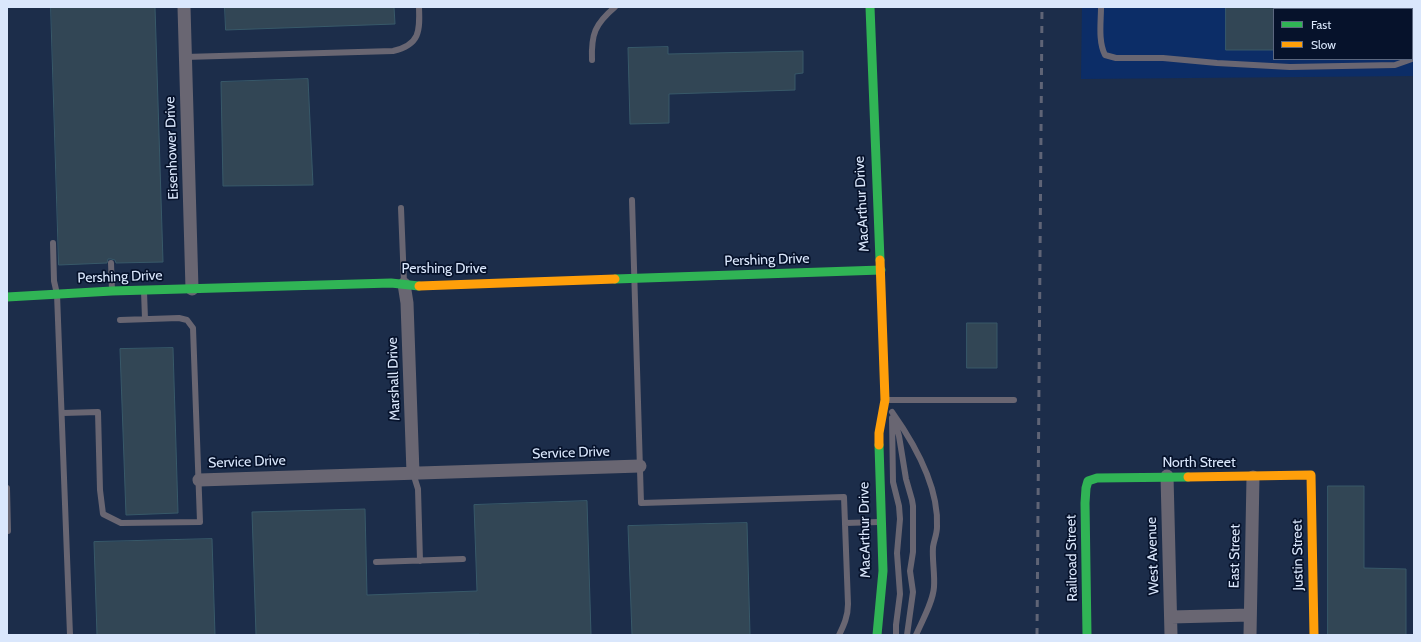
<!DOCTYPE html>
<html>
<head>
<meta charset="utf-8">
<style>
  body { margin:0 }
  #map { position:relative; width:1421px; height:642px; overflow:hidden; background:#1c2d4a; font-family:Cabin,sans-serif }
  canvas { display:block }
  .frame { position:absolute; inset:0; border:8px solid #dae7fc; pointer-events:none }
  .legend { position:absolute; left:1273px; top:8px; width:140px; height:52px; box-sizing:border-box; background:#06122b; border:1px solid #5b677f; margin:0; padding:5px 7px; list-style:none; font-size:12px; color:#dae7fc }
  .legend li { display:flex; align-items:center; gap:8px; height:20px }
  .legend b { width:20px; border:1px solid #5b677f }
</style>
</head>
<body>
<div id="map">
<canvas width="1421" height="642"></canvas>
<div class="frame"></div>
<ul class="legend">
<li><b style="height:5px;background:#30b455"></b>Fast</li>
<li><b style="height:5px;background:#ff9f0a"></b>Slow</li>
</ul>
</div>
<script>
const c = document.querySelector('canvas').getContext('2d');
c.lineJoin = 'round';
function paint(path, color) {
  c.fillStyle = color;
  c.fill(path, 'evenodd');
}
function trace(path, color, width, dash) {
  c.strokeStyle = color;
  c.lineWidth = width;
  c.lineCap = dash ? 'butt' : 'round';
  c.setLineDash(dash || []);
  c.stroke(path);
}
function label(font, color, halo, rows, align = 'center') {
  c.font = font + ' Cabin,sans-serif';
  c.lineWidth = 3.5;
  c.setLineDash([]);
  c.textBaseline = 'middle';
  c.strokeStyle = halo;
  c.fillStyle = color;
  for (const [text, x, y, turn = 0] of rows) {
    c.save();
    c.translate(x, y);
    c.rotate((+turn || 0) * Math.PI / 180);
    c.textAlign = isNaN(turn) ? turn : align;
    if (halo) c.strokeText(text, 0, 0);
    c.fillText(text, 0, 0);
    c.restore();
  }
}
paint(new Path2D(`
  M1082,7H1414V76L1081,79ZM1274,9H1412V59H1274Z`), '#0c2d67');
const building = new Path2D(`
  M51,7H155L163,262L116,263L115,260L111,259H108L107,263L59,265Z
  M225,7H394L395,24L226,30Z
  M1226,7H1274V50H1226Z
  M668,47V54L803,51V73L795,74V90L669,94V123L630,124L628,48Z
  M308,79L313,185L223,186L221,82Z
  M967,323H997V368H967Z
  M173,348L178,513L126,515L120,349Z
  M1328,486H1364V568L1406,569V635H1328Z
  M587,501L591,635H479V634L437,635H256L252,512L365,509L367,595L477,591L474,505Z
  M747,523L750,635H632L628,526Z
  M212,539L215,635H97L94,542Z`);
paint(building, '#324655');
trace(building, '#385969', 1);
trace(new Path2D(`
  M1101,7C1101,22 1098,41 1105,55L1116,58H1163L1217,63L1290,67L1395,65L1412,59
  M185,57L393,51C420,45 420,31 419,7
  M592,60C591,34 595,24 615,7
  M632,200L641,503L844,497L848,604C848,616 844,625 839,635
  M401,208L404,283
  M53,243L54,281L57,294L70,635
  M111,263L112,290
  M144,291L145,319
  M886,400H1014
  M892,412C914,443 939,487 937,527C937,534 934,540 933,547C932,560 935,574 934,587C933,602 922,621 916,635
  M63,413L98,412L100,490L103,514L121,523L200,522L193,328L187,320L179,318L120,320
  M892,418L893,482L899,506L900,519L897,553L900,594L896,625V635
  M894,418L899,436L906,479L912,500L913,506V552L910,571L913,592L907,635
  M413,473L418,489L420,561
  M7,488L8,531
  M845,523L879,522
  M376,562L463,559`), '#696672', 6);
trace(new Path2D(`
  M184,7L192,289
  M404,284L407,303L413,473
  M1167,476L1171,635
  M199,480L640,466
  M1171,617L1250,615
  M1250,635L1253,477`), '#696672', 13);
trace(new Path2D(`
  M870,7L880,260
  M615,279L881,270
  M7,297L112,291L391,283L419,286
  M877,635L883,571L879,445
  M1087,635L1085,503L1086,488L1088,481L1097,478L1188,477`), '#30b455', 9);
trace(new Path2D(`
  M419,286L615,279
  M879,445V433L885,400L880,260
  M1188,477L1311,475L1314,635`), '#ff9f0a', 9);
trace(new Path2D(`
  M1037,635L1042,7`), '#5f6476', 3, [7, 7]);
label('14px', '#dae7fc', '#06122b', [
  ["Eisenhower Drive",172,148,-92],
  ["MacArthur Drive",862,204,-93],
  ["Pershing Drive",767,260,-2],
  ["Pershing Drive",444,269],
  ["Pershing Drive",120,277,-2],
  ["Marshall Drive",394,379,-92],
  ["Service Drive",571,453,-2],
  ["Service Drive",247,462,-2],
  ["North Street",1199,463],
  ["MacArthur Drive",865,530,-91],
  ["Justin Street",1298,555,-91],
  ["West Avenue",1153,556,-92],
  ["East Street",1235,556,-89],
  ["Railroad Street",1072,558,-91]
]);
</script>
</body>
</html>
